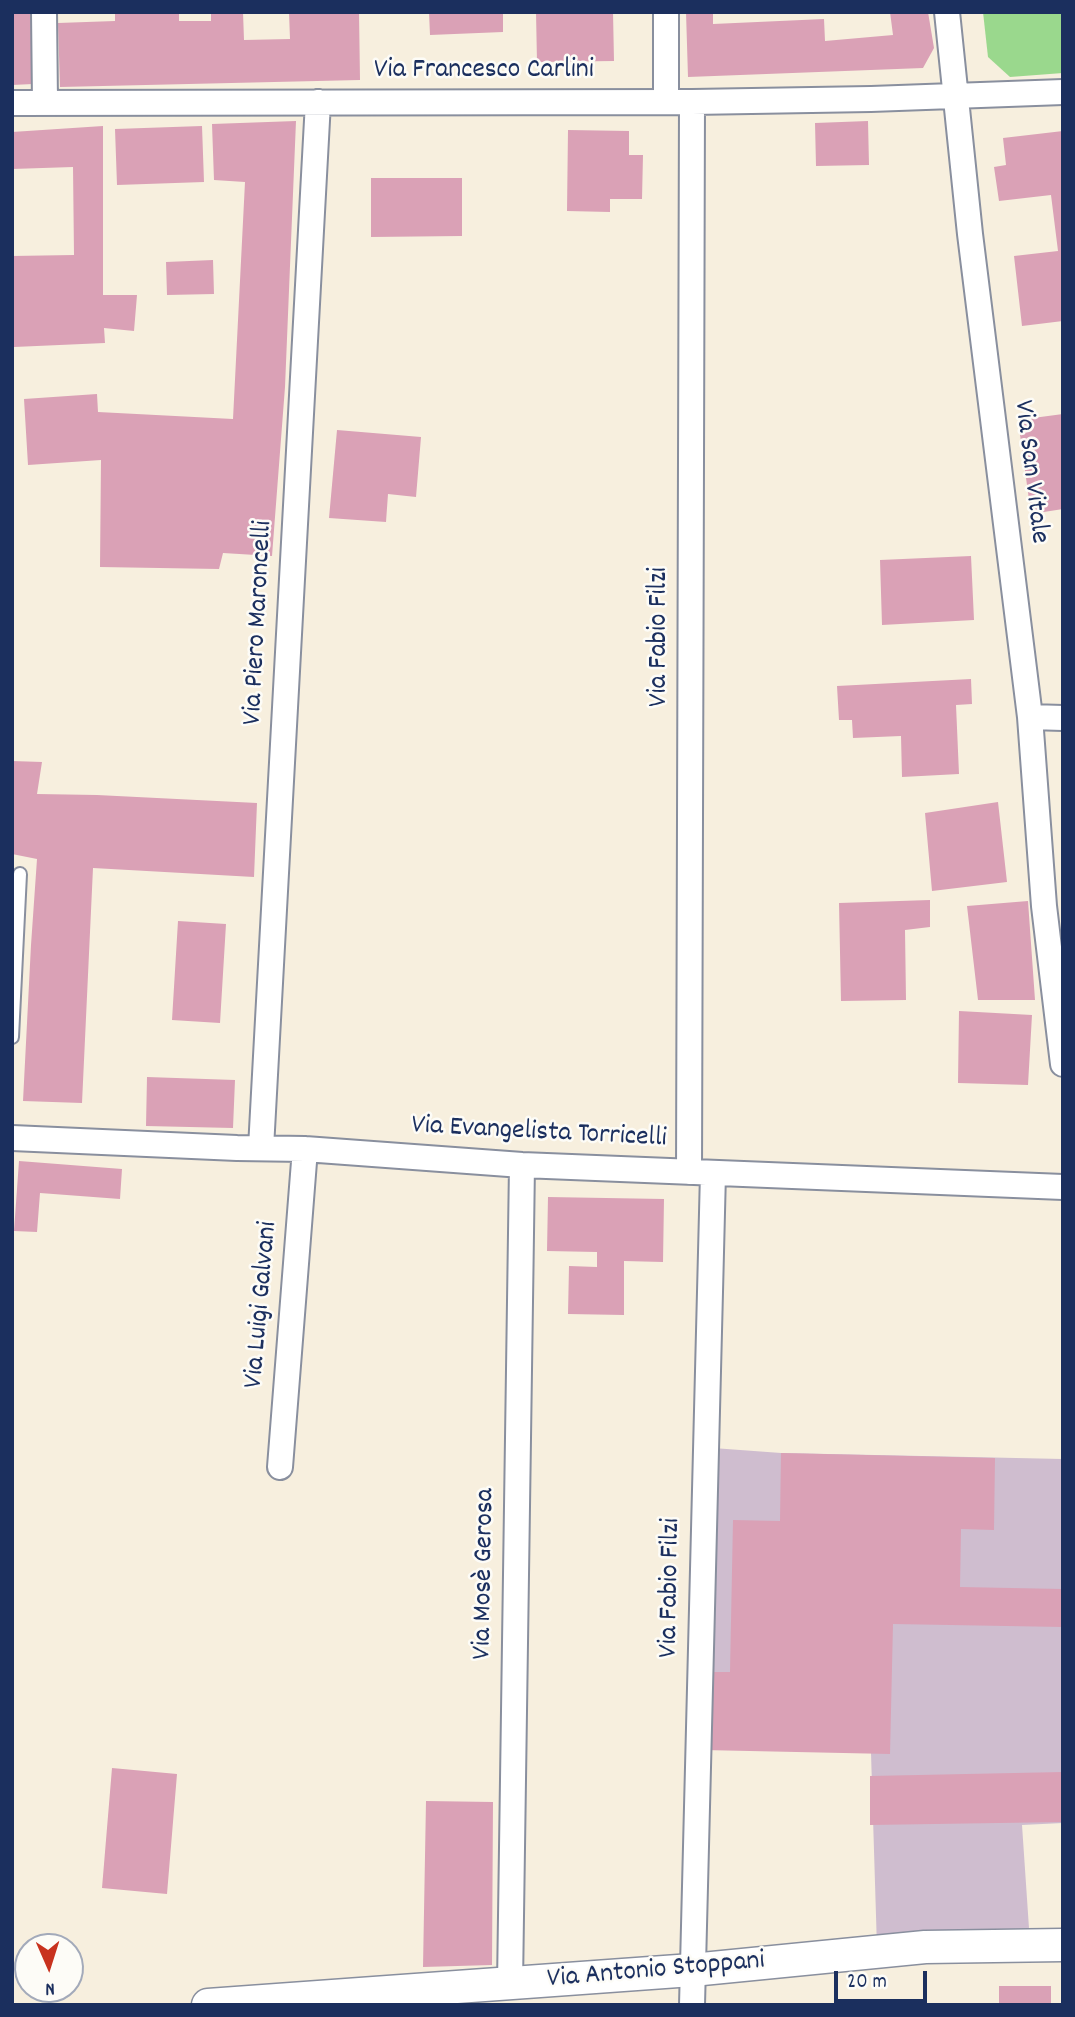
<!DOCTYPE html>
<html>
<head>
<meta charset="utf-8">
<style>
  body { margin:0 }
  #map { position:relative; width:1075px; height:2017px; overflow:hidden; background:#f7efde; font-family:Dekko,sans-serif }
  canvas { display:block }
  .frame { position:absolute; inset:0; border:14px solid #1b2f5e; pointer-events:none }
  .north { position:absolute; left:14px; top:1933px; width:70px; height:70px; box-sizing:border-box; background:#fdfcf7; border:2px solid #a3aaba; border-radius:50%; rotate:177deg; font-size:19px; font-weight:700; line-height:28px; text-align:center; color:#1b2f5e }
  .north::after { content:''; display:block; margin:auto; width:24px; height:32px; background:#c8321e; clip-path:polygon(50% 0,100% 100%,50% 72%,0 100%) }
  .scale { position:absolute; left:834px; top:1971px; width:93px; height:32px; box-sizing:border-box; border:4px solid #1b2f5e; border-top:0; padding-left:9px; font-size:21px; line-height:24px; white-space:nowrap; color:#1b2f5e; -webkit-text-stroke:5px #fdfcf7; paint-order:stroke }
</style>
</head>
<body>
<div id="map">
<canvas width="1075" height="2017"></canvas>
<div class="frame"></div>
<div class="north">N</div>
<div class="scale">20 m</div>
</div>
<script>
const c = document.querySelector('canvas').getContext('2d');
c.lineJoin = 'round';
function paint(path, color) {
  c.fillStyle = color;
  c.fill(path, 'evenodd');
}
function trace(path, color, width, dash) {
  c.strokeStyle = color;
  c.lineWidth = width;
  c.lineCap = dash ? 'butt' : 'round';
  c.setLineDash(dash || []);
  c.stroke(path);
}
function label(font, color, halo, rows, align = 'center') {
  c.font = font + ' Dekko,sans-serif';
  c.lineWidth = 5;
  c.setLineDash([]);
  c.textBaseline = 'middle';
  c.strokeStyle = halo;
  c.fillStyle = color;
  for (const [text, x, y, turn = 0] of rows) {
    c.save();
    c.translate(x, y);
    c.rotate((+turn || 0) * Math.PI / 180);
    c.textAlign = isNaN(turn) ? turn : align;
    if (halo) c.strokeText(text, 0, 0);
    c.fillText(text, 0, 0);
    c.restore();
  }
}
paint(new Path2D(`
  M713,1448L781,1453L1063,1459V1823L1022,1825L1030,1943L877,1948L871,1753L705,1672Z`), '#cfbdcf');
paint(new Path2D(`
  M983,12H1063V73L1010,77L988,57Z`), '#9ad88d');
paint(new Path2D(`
  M12,12H31L33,84L12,85Z
  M115,12H179V21H211V12H243L244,40L290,39L289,12H359L360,80L60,87L58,23L115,21Z
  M429,12H503V32L430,35Z
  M536,12H613L614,61L537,62Z
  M686,12H713V24L824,19L825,41L893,35L890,12H928L934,48L923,68L688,77Z
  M296,121L285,387L272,556L223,553L219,569L100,567L101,460L28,465L24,399L97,394L98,412L233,419L245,182L214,180L212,124Z
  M868,121L869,165L816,166L815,123Z
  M103,126V295H137L134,331L104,328L105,343L14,347L12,256L74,255L73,167L12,169V132Z
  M202,126L204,182L117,185L115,129Z
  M568,130L629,131V155H643L642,199H610V212L567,211Z
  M1063,131V321L1022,326L1014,256L1058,251L1051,195L999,201L994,167L1006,165L1003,138Z
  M371,178H462V236L371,237Z
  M213,260L214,294L167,295L166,262Z
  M1063,414V509L1031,514L1018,420Z
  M337,430L421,437L416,497L388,494L386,522L329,518Z
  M971,556L974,620L882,625L880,560Z
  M971,679L972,704L956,705L959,774L902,777L901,736L853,738L852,720H839L837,686Z
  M12,761L42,762L37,794L97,795L257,803L254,877L93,868L82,1103L23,1101L31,945L37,859L12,854Z
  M998,802L1007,882L932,891L925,813Z
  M930,900V927L905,930L906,1000L841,1001L839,903Z
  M1028,901L1035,1000H978L967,906Z
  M178,921L226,924L220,1023L172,1020Z
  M959,1011L1032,1015L1028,1085L958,1083Z
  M147,1077L235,1080L233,1128L146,1126Z
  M19,1161L122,1169L120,1199L40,1193L37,1232L14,1231Z
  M548,1197L664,1199L663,1262L624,1261V1315L568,1314L569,1266L597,1267V1252L547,1251Z
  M781,1453L995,1458L994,1530L961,1529L960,1587L1063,1589V1627L893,1624L890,1754L703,1750L705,1672H730L733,1520L780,1521Z
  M112,1768L177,1774L167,1894L102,1888Z
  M1063,1772V1822L870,1825V1776Z
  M426,1801L493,1802L492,1965L423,1967Z
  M999,1986H1051V2005H999Z`), '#daa1b6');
const service = new Path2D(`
  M12,1037L20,874`);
const minor = new Path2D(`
  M44,12L45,102
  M666,12V102
  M947,12L970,234L1030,717L1044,906L1063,1064
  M12,103L692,102L871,99L1063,92
  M1030,717L1063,718
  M12,1138L237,1148L305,1149L522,1165L1063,1187
  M261,1148L318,102
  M689,1172L692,102
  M280,1467L305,1149
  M510,1984L522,1165
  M692,2005L713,1173`);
const tertiary = new Path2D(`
  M208,2005L692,1970L925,1947L1063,1945`);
trace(service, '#898f9e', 16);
trace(minor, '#898f9e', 28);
trace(tertiary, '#898f9e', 35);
trace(service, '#fff', 12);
trace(minor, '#fff', 24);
trace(tertiary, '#fff', 32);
label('28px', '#1b2f5e', '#fdfcf7', [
  ["Via Francesco Carlini",484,72],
  ["Via San Vitale",1029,472,83],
  ["Via Piero Maroncelli",260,623,-87],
  ["Via Fabio Filzi",661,637,-90],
  ["Via Evangelista Torricelli",539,1134,3],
  ["Via Luigi Galvani",263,1305,-85],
  ["Via Mosè Gerosa",486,1574,-89],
  ["Via Fabio Filzi",672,1588,-89],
  ["Via Antonio Stoppani",656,1972,-5]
]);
</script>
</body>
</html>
